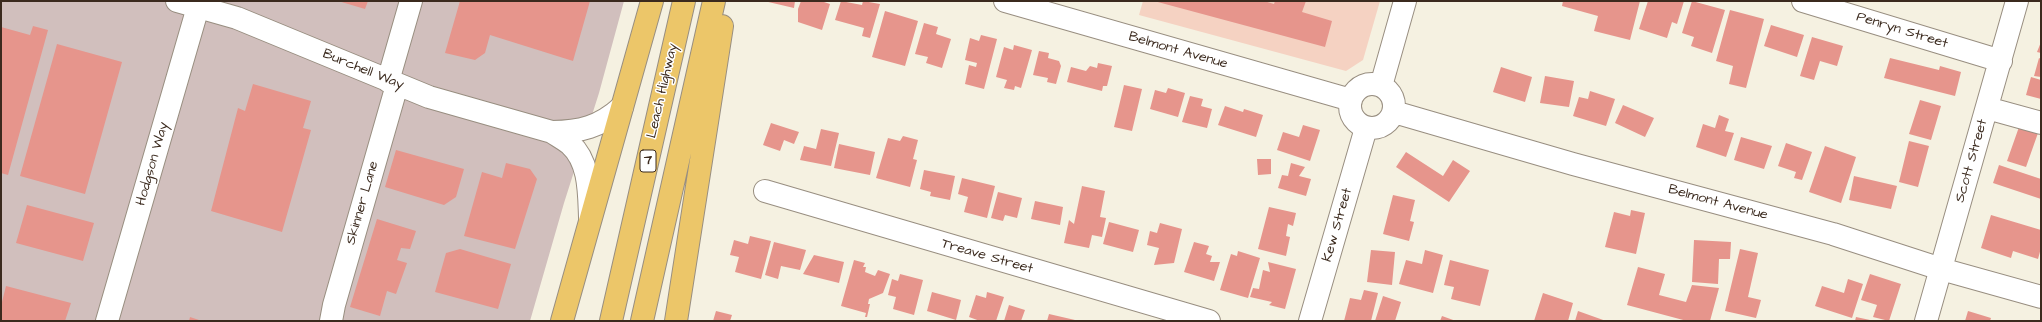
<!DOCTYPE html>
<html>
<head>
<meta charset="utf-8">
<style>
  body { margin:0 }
  #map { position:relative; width:2042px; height:322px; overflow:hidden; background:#f5f1e1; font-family:"Architects Daughter",sans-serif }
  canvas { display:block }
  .frame { position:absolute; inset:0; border:2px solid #3b2a1e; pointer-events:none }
</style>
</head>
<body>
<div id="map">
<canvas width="2042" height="322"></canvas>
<div class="frame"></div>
</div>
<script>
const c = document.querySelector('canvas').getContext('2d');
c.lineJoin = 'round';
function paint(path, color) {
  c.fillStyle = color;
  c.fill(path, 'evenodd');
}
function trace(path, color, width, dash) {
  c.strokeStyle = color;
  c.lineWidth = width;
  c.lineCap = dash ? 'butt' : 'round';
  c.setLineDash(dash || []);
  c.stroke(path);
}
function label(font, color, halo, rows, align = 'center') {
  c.font = font + ' "Architects Daughter",sans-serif';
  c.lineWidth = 3;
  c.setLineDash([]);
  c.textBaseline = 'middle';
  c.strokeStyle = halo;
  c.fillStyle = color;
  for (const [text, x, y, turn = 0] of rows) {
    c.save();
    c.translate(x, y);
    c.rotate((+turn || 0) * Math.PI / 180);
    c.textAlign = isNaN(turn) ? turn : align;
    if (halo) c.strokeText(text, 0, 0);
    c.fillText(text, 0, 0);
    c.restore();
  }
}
paint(new Path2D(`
  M1143,1H1380L1363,60L1346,71L1139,15Z`), '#f5d2c2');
paint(new Path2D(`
  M1,1H624L599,93L564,203L530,321H1Z`), '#d1bfbd');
paint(new Path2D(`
  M338,1H368L365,9Z
  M460,1H590L573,61L490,35L485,53L475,60L445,53Z
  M764,1H795L794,8Z
  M801,1H821L830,4L822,30L798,22V9Z
  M841,1L862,5L863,1L880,4L870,38L862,36L864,28L835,20Z
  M1154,1H1264L1274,4L1275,1H1306L1302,12L1332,21L1325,47Z
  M1563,1H1640L1630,40L1594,31L1598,16L1562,6Z
  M1648,1H1684L1677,24L1672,22L1667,38L1639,29Z
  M1692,1L1725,10L1712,53L1691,46L1694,37L1682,33Z
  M1730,10L1764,19L1746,88L1729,84L1733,66L1716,61Z
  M885,11L918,21L905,66L872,57Z
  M924,23L938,27L936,34L951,39L942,68L926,63L928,57L915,54Z
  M1771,25L1804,35L1797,57L1764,46Z
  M33,26L48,30L8,175L1,173V27L30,35Z
  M981,35L997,39L984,89L965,84L969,65L976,67L977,63L965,60L970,38L979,41Z
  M1812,37L1843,46L1837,66L1820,61L1814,80L1800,76Z
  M2041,42V53L2037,52Z
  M57,44L122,62L85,194L20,176Z
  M1014,45L1032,50L1021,88L1015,86L1014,90L1004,88L1007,80L996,77L1004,47L1013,50Z
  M1039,51L1049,53L1048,58L1059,61L1061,66L1056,84L1047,82L1048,78L1033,75Z
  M1890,58L1939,70L1940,66L1961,72L1955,96L1884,78Z
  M2039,58L2041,59V77L2034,76Z
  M1098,63L1112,66L1107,86H1103L1102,91L1067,82L1071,67L1086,71L1090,66L1097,68Z
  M1501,67L1532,77L1525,102L1493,92Z
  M1545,76L1574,81L1569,107L1540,103Z
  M2031,77L2041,80V99L2026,95Z
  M253,84L311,101L303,128L311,130L282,232L211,211L238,108L245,111Z
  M1124,85L1142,89L1132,131L1114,127Z
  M1168,88L1185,93L1178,117L1150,109L1155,90L1166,93Z
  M1590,91L1615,99L1606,126L1573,116L1579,97L1588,99Z
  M1190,96L1203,99L1201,106L1212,109L1207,128L1182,122Z
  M1920,100L1941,106L1931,140L1909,134Z
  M1623,105L1654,118L1645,137L1615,123Z
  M1225,106L1243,112L1244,109L1263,115L1256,137L1218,125Z
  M1719,115L1729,119L1725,131L1734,133L1726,157L1696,147L1703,124L1715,128Z
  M771,123L799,132L794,144L784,140L780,151L763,145Z
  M1303,125L1320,130L1310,161L1277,150L1283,132L1299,137Z
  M2019,127L2038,133L2026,167L2007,161Z
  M821,129L839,133L831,166L800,160L804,146L816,149Z
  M903,136L918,140L913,159L917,160L910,187L876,178L888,138L900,141Z
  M1741,137L1772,146L1764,169L1734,160Z
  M1909,141L1929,146L1918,187L1899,182Z
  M1786,143L1812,152L1802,180L1794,178L1796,172L1778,166Z
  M839,144L875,152L870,175L834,168Z
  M1825,146L1856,157L1841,203L1809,192Z
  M396,150L464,169L456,197L444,205L385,187Z
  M1406,152L1443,176L1453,160L1470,171L1449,202L1396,167Z
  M1257,159H1271V174L1258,175Z
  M506,163L530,169L537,179L515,249L464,236L482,172L502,178Z
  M1291,163L1305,167L1299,176L1311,179L1306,196L1278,188L1282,175L1288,176Z
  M1999,165L2041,179V199L1993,183Z
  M924,170L955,176L950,200L930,196L931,192L920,189Z
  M1854,176L1897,186L1891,209L1849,200Z
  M962,178L995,186L987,218L964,212L968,197L958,194Z
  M1082,186L1105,191L1100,217L1106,218L1102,237L1092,235L1089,248L1064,243L1069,220L1074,224Z
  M998,192L1022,198L1017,218L1005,215L1003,221L991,218Z
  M1393,195L1415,200L1410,221L1414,222L1409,241L1383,234Z
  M1035,201L1063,207L1060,225L1031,219Z
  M27,205L94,223L83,261L16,243Z
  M1269,207L1296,213L1293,226L1288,224L1286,236L1290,237L1286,256L1258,249Z
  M1631,210L1645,213L1636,254L1605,247L1614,212L1630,216Z
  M1991,215L2041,230V248L2038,259L2013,251L2011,258L1981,248Z
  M377,219L416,231L410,249L401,248L397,260L407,263L396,294L387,291L380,316L350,307Z
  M1109,222L1139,230L1133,252L1103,244Z
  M1160,223L1182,229L1174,263L1154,265L1159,248L1147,245L1150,231L1157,233Z
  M750,236L771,241L761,279L735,272L739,257L730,255L734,240L748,244Z
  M1694,240L1731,242L1730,259H1719L1718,284L1692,282Z
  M774,242L806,250L800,270L781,266L778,279L765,275Z
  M1194,242L1209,246L1206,254L1212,256L1210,262H1220L1214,281L1184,272Z
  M460,249L511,264L498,309L435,292L446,253Z
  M1740,249L1758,253L1748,297L1761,300L1756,318L1725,311Z
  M1371,250L1395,252L1392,285L1367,282Z
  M1425,250L1443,255L1433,293L1399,284L1406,260L1422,264Z
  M1238,251L1260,258L1248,298L1220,290L1231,254L1237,256Z
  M814,255L844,262L839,283L803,274Z
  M854,260L865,263L863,267H866L865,272L875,276L878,270L890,274L883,293L869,299L868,304H870L867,317H865L866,313L841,306Z
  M1450,260L1489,270L1480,306L1451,299L1454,287L1444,285Z
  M1268,262L1296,269L1285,309L1269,305L1272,302L1250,297L1253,288L1259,289L1263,270L1270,272Z
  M1638,267L1665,274L1659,295L1686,302L1692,285L1719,288L1710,321H1687L1627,305Z
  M900,274L923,280L914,315L893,309L896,297L888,295L892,279L898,281Z
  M1870,274L1901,284L1889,321L1873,317L1877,305L1861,300Z
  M1848,279L1863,284L1852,318L1815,306L1822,286L1844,293Z
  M6,286L71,303L65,321H1V306Z
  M1364,290L1378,293L1371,321H1344L1350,298L1361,300Z
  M932,292L961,300L956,320L927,311Z
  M987,292L1004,297L996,321H980L969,317L976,295L986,298Z
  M1543,293L1573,303L1568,321H1534Z
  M1383,296L1401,302L1395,321H1375Z
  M1009,305L1025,310L1021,321H1004Z
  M716,311L732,315L730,321H713Z
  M1578,311L1606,321H1575Z
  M1968,311L1991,318L1990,321H1965Z
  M1049,314L1075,320V321H1047Z
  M1442,316L1456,321H1440Z
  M190,317L202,321H189Z
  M1856,317L1870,320V321H1855Z`), '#e6958c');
const minor = new Path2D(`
  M177,1L237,18L429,97L552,132C558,136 565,140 570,144C590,162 589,193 590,217
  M1005,1L1351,100
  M1803,1L2001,61
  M388,81L411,1
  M1350 106a22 22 0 1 1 44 0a22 22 0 1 1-44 0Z
  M1381,86L1405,1
  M1987,108L2041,123
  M1394,112L1573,164L1833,234L1941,269L2041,297
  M552,132C580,132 600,127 622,107
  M765,191L1209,321
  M107,321L198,7
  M331,321L334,305L397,85
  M1310,321L1366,128
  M1926,321L2017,1`);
const highway = new Path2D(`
  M562,321L652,1
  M611,321L684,1
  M642,321L714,1
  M676,321L722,26`);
trace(minor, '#988e80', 24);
trace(highway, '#988e80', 24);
trace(minor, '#fff', 22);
trace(highway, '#ecc669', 22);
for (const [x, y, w] of [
  [648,161,16]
]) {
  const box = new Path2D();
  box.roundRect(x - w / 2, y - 11, w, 22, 3);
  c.fillStyle = '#fff';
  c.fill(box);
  trace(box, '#3b2a1e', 1);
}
label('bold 13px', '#3b2a1e', null, [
  ["7",648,161]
]);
label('14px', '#3b2a1e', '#fff', [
  ["Penryn Street",1902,31,17],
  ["Belmont Avenue",1178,51,16],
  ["Burchell Way",363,70,22],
  ["Leach Highway",663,91,-77],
  ["Scott Street",1972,161,-74],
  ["Hodgson Way",153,164,-74],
  ["Skinner Lane",363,203,-74],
  ["Belmont Avenue",1718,203,15],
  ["Kew Street",1338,225,-74],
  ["Treave Street",987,257,16]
]);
</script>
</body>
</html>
